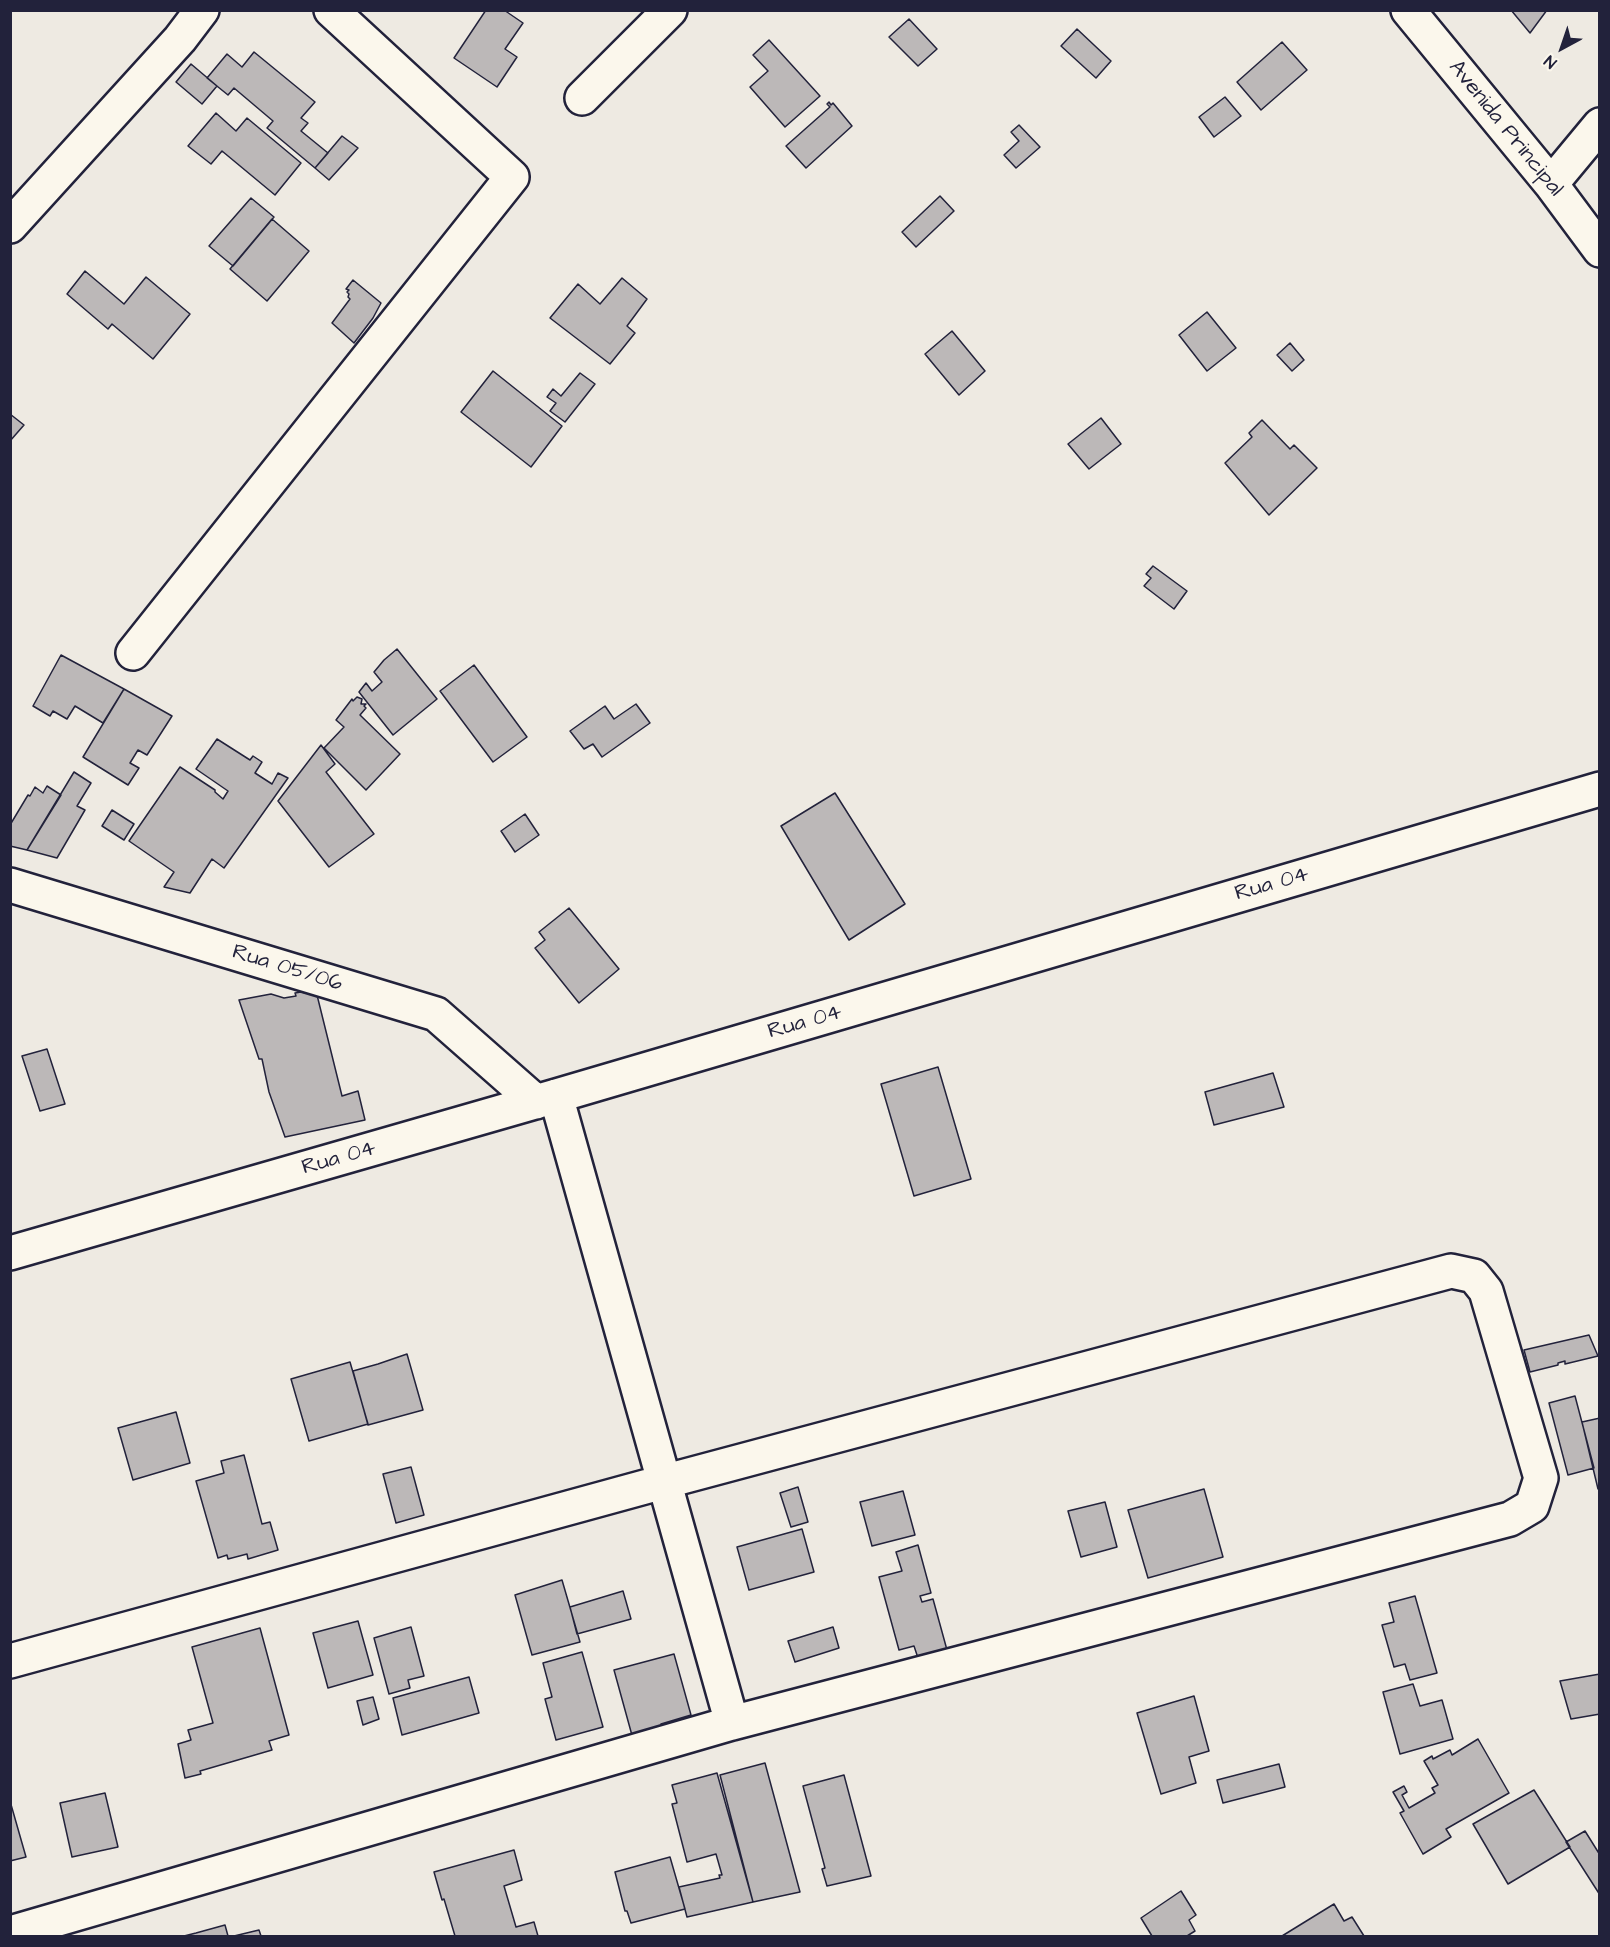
<!DOCTYPE html>
<html>
<head>
<meta charset="utf-8">
<style>
  body { margin:0 }
  #map { position:relative; width:1610px; height:1947px; overflow:hidden; background:#eeeae2; font-family:"Architects Daughter",sans-serif }
  canvas { display:block }
  .frame { position:absolute; inset:0; border:12px solid #22223b; pointer-events:none }
  .north { position:absolute; left:1532px; top:18px; width:60px; height:60px; -webkit-text-stroke:4px #fbf7ec; paint-order:stroke; rotate:220deg; font-size:16px; font-weight:700; line-height:24px; text-align:center; color:#22223b }
  .north::after { content:''; display:block; margin:auto; width:21px; height:27px; background:#22223b; clip-path:polygon(50% 0,100% 100%,50% 72%,0 100%) }
</style>
</head>
<body>
<div id="map">
<canvas width="1610" height="1947"></canvas>
<div class="frame"></div>
<div class="north">N</div>
</div>
<script>
const c = document.querySelector('canvas').getContext('2d');
c.lineJoin = 'round';
function paint(path, color) {
  c.fillStyle = color;
  c.fill(path, 'evenodd');
}
function trace(path, color, width, dash) {
  c.strokeStyle = color;
  c.lineWidth = width;
  c.lineCap = dash ? 'butt' : 'round';
  c.setLineDash(dash || []);
  c.stroke(path);
}
function label(font, color, halo, rows, align = 'center') {
  c.font = font + ' "Architects Daughter",sans-serif';
  c.lineWidth = 4.5;
  c.setLineDash([]);
  c.textBaseline = 'middle';
  c.strokeStyle = halo;
  c.fillStyle = color;
  for (const [text, x, y, turn = 0] of rows) {
    c.save();
    c.translate(x, y);
    c.rotate((+turn || 0) * Math.PI / 180);
    c.textAlign = isNaN(turn) ? turn : align;
    if (halo) c.strokeText(text, 0, 0);
    c.fillText(text, 0, 0);
    c.restore();
  }
}
const building = new Path2D(`
  M486,10H504L523,23L505,49L517,57L497,87L454,58Z
  M1511,10H1547L1530,33Z
  M909,19L937,49L918,66L889,37Z
  M1077,29L1111,61L1096,78L1061,46Z
  M769,40L820,96L785,127L750,87L768,71L753,55Z
  M1282,42L1307,70L1261,110L1237,82Z
  M254,52L315,102L301,118L308,123L301,131L328,153L315,168L267,128L273,121L234,88L228,95L207,78L227,54L242,67Z
  M191,64L217,86L202,104L176,82Z
  M1225,97L1241,116L1214,137L1199,117Z
  M829,102L831,105L833,103L852,126L806,168L786,146L830,107L827,104Z
  M216,113L236,131L247,118L301,163L275,195L222,151L211,164L188,146Z
  M1019,125L1040,147L1016,168L1004,155L1019,141L1011,132Z
  M342,136L358,148L329,180L315,168Z
  M940,196L954,211L916,247L902,232Z
  M251,198L274,217L233,266L209,246Z
  M272,219L309,251L267,301L230,269Z
  M85,271L124,304L146,277L190,314L153,359L112,324L108,329L67,294Z
  M622,278L647,299L627,326L635,333L610,364L550,318L578,284L600,304Z
  M353,280L381,303L373,318L354,343L332,323L350,299L348,297L349,294L347,292L349,290L346,289Z
  M1207,312L1236,348L1207,371L1179,335Z
  M952,331L985,371L959,395L925,354Z
  M1290,343L1304,360L1292,371L1277,355Z
  M493,371L562,426L531,467L461,412Z
  M580,373L595,384L565,422L550,411L556,403L547,397L553,389L561,396Z
  M10,414L24,425L10,441Z
  M1101,418L1121,444L1089,469L1068,444Z
  M1262,420L1290,449L1294,445L1317,468L1269,515L1225,463L1252,437L1249,433Z
  M1153,566L1187,591L1174,609L1144,586L1151,578L1146,574Z
  M397,649L437,699L393,735L359,692L366,683L372,691L382,682L374,672L384,660Z
  M61,655L124,689L103,723L75,706L67,719L53,711L50,716L33,706Z
  M474,665L527,737L493,762L440,691Z
  M124,689L172,716L147,755L138,750L130,763L139,768L128,785L83,757Z
  M357,697L362,699L361,704H366L364,706L366,708L360,715L400,754L366,790L324,748L344,727L336,720L352,699L353,701Z
  M636,704L650,723L602,757L593,744L584,749L570,731L605,706L614,719Z
  M217,739L250,760L253,756L262,762L255,773L272,784L278,773L288,778L224,868L212,859L190,893L164,887L174,872L129,841L180,767L215,790V792L223,799L228,791L196,769Z
  M321,745L335,764L326,772L374,834L329,867L278,801Z
  M74,772L91,783L77,806L85,810L57,858L27,850Z
  M47,786L61,795L27,850L10,846V825L28,795L30,796L35,787L43,793Z
  M835,793L905,904L849,940L781,826Z
  M112,810L134,824L124,840L102,826Z
  M525,814L539,835L515,852L501,831Z
  M569,908L619,969L579,1003L535,948L545,940L539,932Z
  M301,992L317,995L342,1096L358,1091L365,1120L285,1137L269,1092L262,1059H259L239,1000L271,994L284,998L296,996L295,993Z
  M47,1049L65,1104L40,1111L22,1056Z
  M938,1067L971,1179L914,1196L881,1084Z
  M1273,1073L1284,1107L1214,1125L1205,1092Z
  M1589,1335L1598,1356L1565,1364V1361L1558,1363V1365L1530,1372L1524,1350Z
  M407,1354L423,1410L368,1425L353,1371L378,1364Z
  M350,1362L368,1424L309,1441L291,1379Z
  M1575,1396L1594,1468L1568,1475L1549,1403Z
  M176,1412L190,1463L133,1480L118,1428Z
  M1600,1418V1488L1598,1489L1582,1422Z
  M244,1455L262,1524L270,1522L278,1550L248,1559L247,1554L228,1559L227,1555L218,1558L196,1481L224,1473L221,1461Z
  M411,1467L424,1515L396,1523L383,1474Z
  M798,1487L808,1522L791,1527L780,1493Z
  M1204,1489L1223,1557L1148,1578L1128,1510Z
  M903,1491L915,1535L872,1546L860,1502Z
  M1105,1502L1117,1547L1081,1557L1068,1511Z
  M802,1529L814,1572L749,1590L737,1547Z
  M918,1545L931,1593L920,1596L922,1602L933,1599L947,1650L918,1658L914,1646L899,1650L879,1577L902,1571L896,1552Z
  M562,1580L580,1642L532,1655L515,1595Z
  M623,1591L631,1619L577,1634L570,1607Z
  M1415,1596L1437,1673L1410,1680L1405,1664L1394,1667L1382,1625L1394,1622L1389,1603Z
  M358,1621L373,1675L328,1688L313,1633Z
  M411,1627L424,1676L408,1680L410,1688L389,1694L374,1638Z
  M833,1627L839,1648L795,1662L788,1641Z
  M260,1628L289,1735L269,1741L272,1750L200,1771L201,1774L185,1778L178,1744L191,1740L188,1730L213,1723L192,1647Z
  M582,1652L603,1727L556,1740L545,1699L552,1697L543,1663Z
  M674,1654L691,1715L661,1724L663,1731L633,1739L614,1670Z
  M1600,1674V1714L1571,1719L1560,1681Z
  M469,1677L479,1713L402,1735L393,1698Z
  M1413,1684L1420,1706L1442,1700L1453,1739L1400,1754L1383,1692Z
  M1194,1696L1209,1751L1189,1757L1196,1783L1161,1794L1137,1713Z
  M373,1697L379,1719L363,1725L357,1701Z
  M1478,1739L1509,1793L1446,1829L1451,1837L1423,1854L1400,1813L1404,1811L1393,1792L1404,1786L1407,1792L1402,1795L1409,1808L1435,1793L1432,1788L1438,1785L1424,1761L1432,1756L1433,1759L1450,1750L1452,1755Z
  M765,1763L800,1892L753,1902L720,1775Z
  M1279,1764L1285,1787L1223,1803L1217,1780Z
  M717,1773L753,1902L687,1917L679,1887L720,1878L719,1875H722L716,1854L687,1862L672,1804L677,1803L672,1785Z
  M844,1775L871,1876L827,1886L822,1869L825,1868L803,1786Z
  M1534,1790L1570,1847L1508,1884L1473,1824Z
  M105,1793L118,1847L72,1857L60,1803Z
  M10,1801L26,1857L10,1861Z
  M1585,1831L1600,1855V1895L1566,1842Z
  M514,1850L522,1880L504,1886L516,1927L534,1922L538,1936H455L444,1899L442,1900L434,1872Z
  M670,1857L685,1909L631,1923L627,1911H625L615,1872Z
  M1181,1891L1196,1915L1189,1920L1195,1931L1187,1936H1151H1152L1141,1918Z
  M1334,1904L1344,1921L1352,1917L1364,1936H1282Z
  M225,1925L228,1936H184L196,1933Z
  M259,1930L261,1936H234Z`);
paint(building, '#bcb8b8');
trace(building, '#22223b', 1.5);
const minor = new Path2D(`
  M1408,10L1551,184L1600,250
  M582,98L670,10
  M1551,184L1600,125
  M10,226L180,39L202,10
  M133,653L512,177L331,10
  M10,885L436,1014L536,1102
  M556,1096L732,1723
  M10,1253L556,1096L1600,789
  M10,1661L663,1482L1451,1271L1474,1276L1486,1291L1541,1478L1532,1506L1510,1519L732,1723L10,1933`);
trace(minor, '#22223b', 38);
trace(minor, '#fbf7ec', 33);
label('22px', '#22223b', '#fbf7ec', [
  ["Avenida Principal",1505,129,51],
  ["Rua 04",1272,885,-16],
  ["Rua 05/06",287,969,17],
  ["Rua 04",805,1023,-16],
  ["Rua 04",339,1159,-16]
]);
</script>
</body>
</html>
